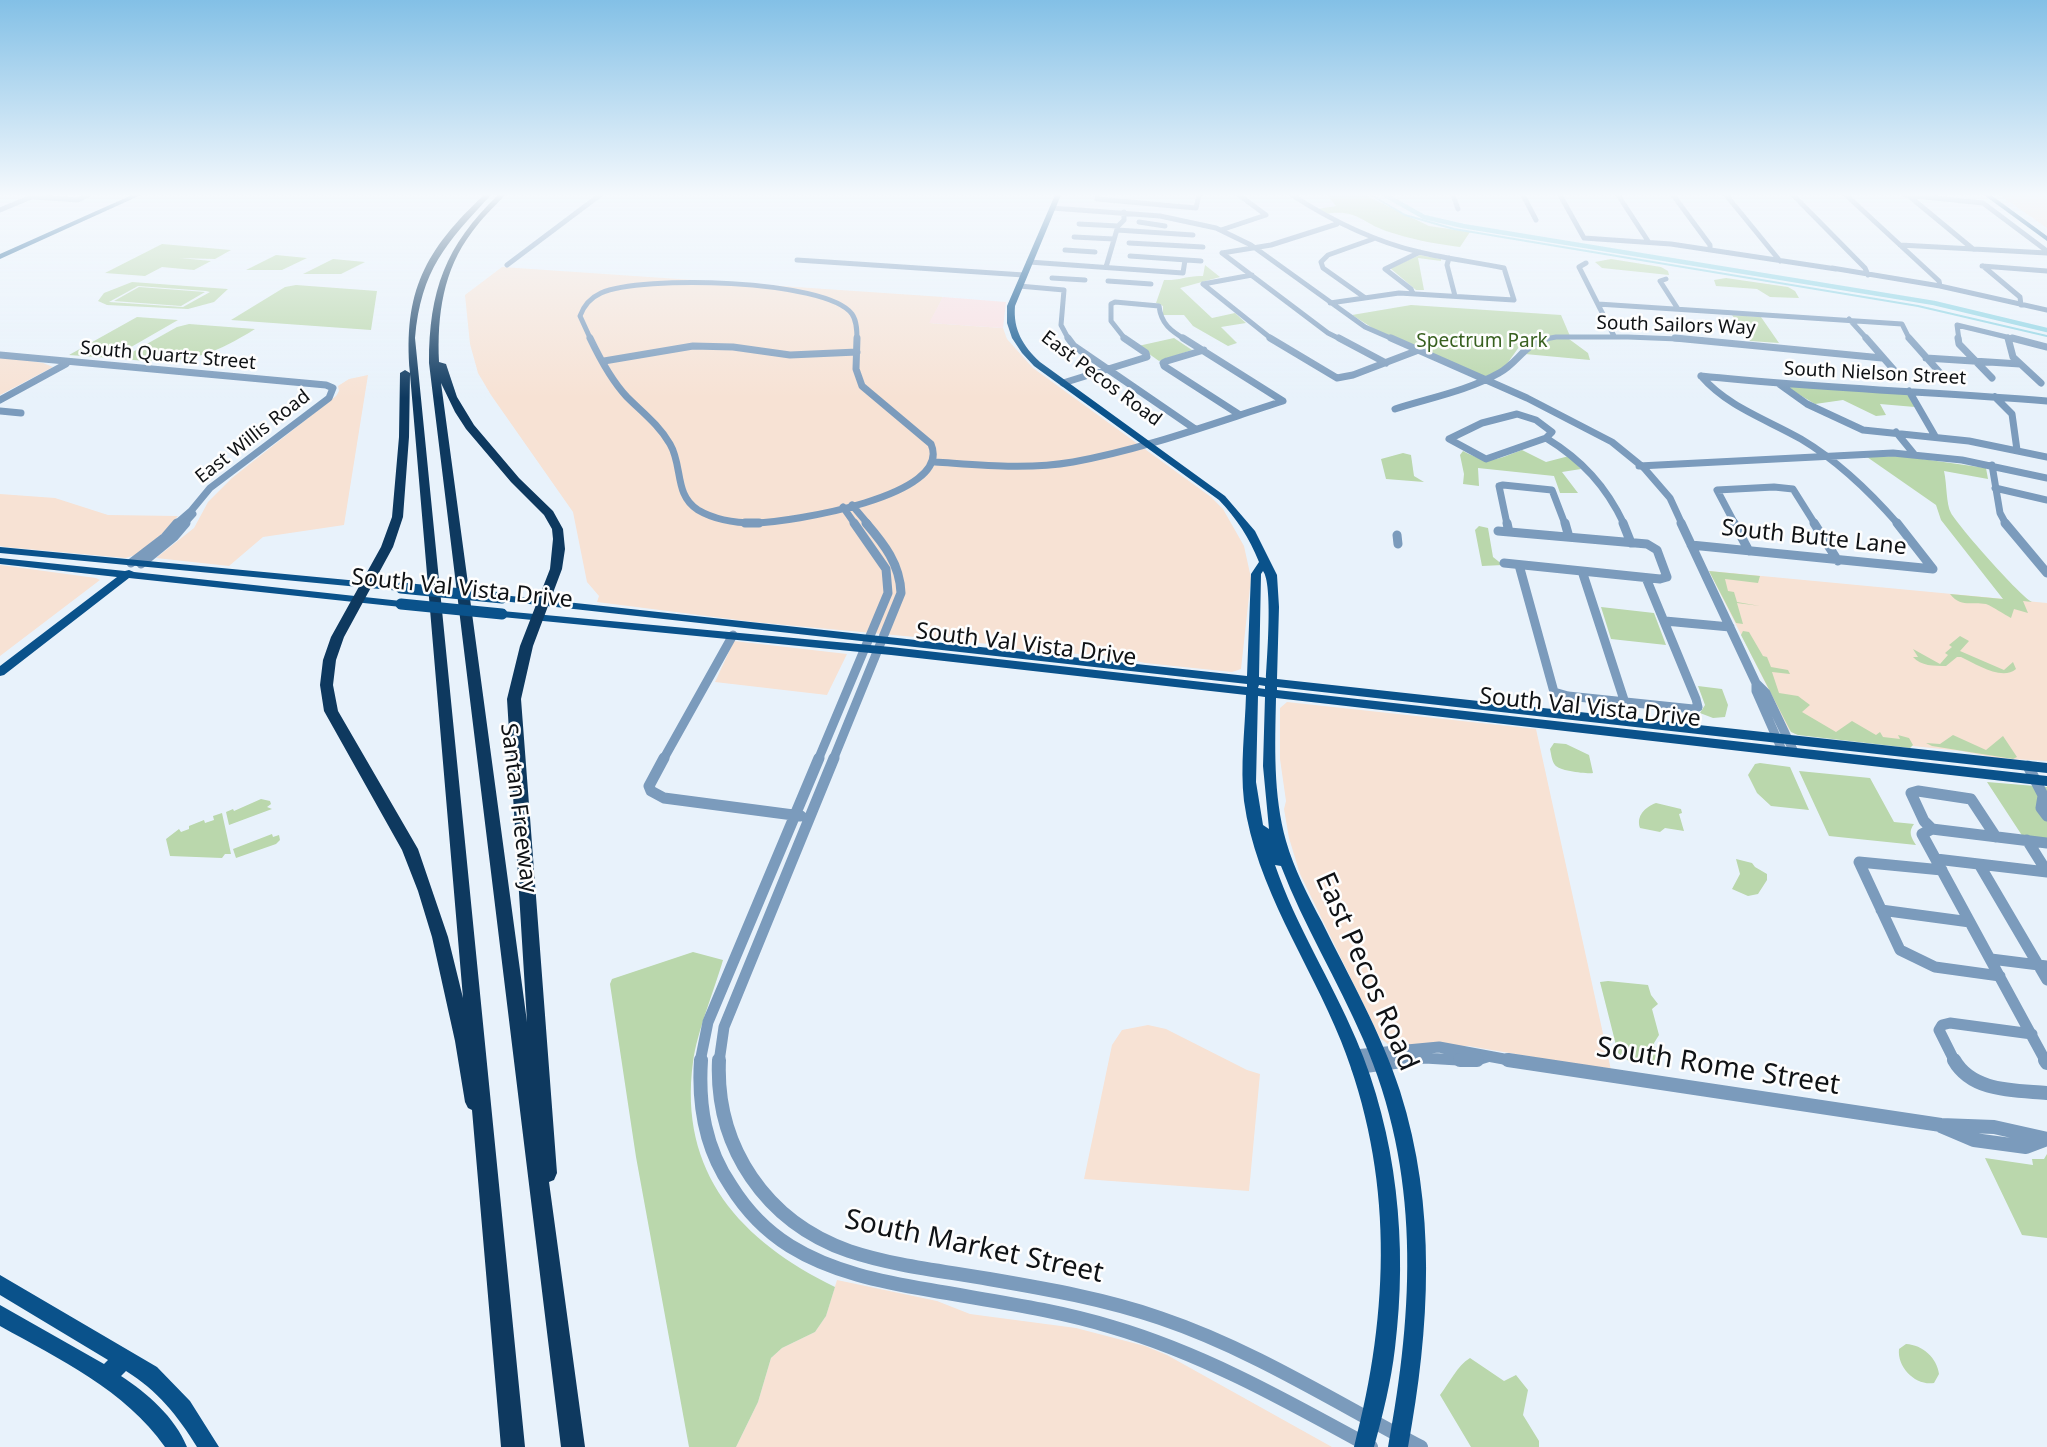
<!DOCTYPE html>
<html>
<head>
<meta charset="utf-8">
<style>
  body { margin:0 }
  canvas { display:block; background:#e8f2fb }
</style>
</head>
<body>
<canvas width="2047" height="1447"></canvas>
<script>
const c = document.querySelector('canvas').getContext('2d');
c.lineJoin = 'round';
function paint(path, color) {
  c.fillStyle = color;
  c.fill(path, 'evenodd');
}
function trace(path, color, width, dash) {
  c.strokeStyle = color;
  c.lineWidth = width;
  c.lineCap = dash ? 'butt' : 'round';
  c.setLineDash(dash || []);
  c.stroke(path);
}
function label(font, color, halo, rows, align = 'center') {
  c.font = font + ' "Noto Sans",sans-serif';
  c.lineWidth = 5;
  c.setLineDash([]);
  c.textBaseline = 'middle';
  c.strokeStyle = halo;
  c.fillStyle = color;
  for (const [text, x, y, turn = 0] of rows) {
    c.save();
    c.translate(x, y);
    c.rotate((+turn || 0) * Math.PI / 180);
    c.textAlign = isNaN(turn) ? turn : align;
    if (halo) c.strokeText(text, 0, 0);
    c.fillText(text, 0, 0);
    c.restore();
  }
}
paint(new Path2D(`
  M1999,195H2047V228L2017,207Z
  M502,267L943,297L930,323L1003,328L1007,339L1033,368L1211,497L1223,509L1244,546L1251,578L1241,669L1232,672L1145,663L1114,656L1028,651L1000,645L754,622L597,602L599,596L587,582L573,512L491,395L478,373L470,344L465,295Z
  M0,356L43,363L53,367L0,395Z
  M368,375L344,525L263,537L229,566L156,558L194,528L208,502L232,478L336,396L339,391L338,386L349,379Z
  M0,494L55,498L108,515L178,516L162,534L135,555L126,558L5,547L0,546Z
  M0,565L96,578L100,580L0,656Z
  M1709,571L2047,603V761L1997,758L1961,751L1795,734L1789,730Z
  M734,641L847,654L827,695L715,682Z
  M1287,702L1536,729L1611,1070L1468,1046L1389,1045L1380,1038L1300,874L1289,838L1284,809L1286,801L1280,759V708Z
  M1148,1025L1166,1029L1247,1070L1260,1074L1249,1191L1084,1179L1112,1045L1122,1030Z
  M837,1280L937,1301L970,1314L1076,1328L1145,1346L1167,1355L1332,1447H736L758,1402L771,1358L782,1348L815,1332L826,1316Z`), '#f7e2d4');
paint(new Path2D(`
  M943,297L1006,302L1003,328L929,323Z`), '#fadfe0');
paint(new Path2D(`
  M1330,195H1365L1429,226L1470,232L1460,247C1435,244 1410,239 1386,231C1359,221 1357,209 1325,214L1317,209L1336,206L1328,196Z
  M162,244L231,250L215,259L180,258L211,261L194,270L162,267L145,276L105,273Z
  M276,255L307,258L282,270H246Z
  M1420,255L1441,259V261L1418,258L1424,290H1416L1390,268Z
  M333,259L365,262L341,274H303Z
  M1611,259L1661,267L1668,271L1669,275L1602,268L1595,262Z
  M1205,265L1220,277L1180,288L1212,318L1235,313L1246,323L1221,327L1237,343L1228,346L1193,326L1184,315H1163V306L1156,303L1164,280C1178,281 1189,275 1203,276Z
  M1726,278L1788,287L1795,291L1799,298L1770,297L1757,289L1716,286L1714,280Z
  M132,282L228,289L214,302L188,309L107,305L98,301L104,293ZM138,286L206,291L210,292L183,307L109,302Z
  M296,285L377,291L371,330L231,320L285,287Z
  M139,287L205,292L181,306L114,301Z
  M1411,305L1561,315L1570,336H1548L1531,339L1519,347L1504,368L1484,377L1379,332L1352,315Z
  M1732,315L1761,317L1779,343L1750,341L1748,339L1754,337L1744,332Z
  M137,317L178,320L112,358L69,355Z
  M189,324L255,329C204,361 180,364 120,359L177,327Z
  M1174,338L1192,350L1159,361L1138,346Z
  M1549,339H1569L1588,353L1590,360L1525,354L1529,346Z
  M1791,386L1908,394L1915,407L1880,404L1886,415L1876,416L1843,400L1815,404L1788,388Z
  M1522,450L1546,462L1569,456L1581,469L1562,472L1578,493H1560L1554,476L1478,468L1479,486L1463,484L1464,474L1460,455L1463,451C1490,465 1495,460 1522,450Z
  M1403,453L1411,455L1414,476L1424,482L1386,479L1381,459Z
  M1901,456L1986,468L1988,479L1944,471C1947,484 1946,504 1951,513C1958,526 2021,597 2032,602L2023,601L2028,613L2014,609L2011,618C2003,614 1994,607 1986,604C1971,601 1961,608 1950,594L2003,599L1941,520L1936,505L1867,457Z
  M1479,526L1488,528L1493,557L1503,565L1482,566L1475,530Z
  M1709,571L1760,576L1758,583L1725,579L1728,591L1734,592L1737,602L1760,606L1737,603L1743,624L1757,626L1736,623Z
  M1601,607L1654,613L1666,645L1611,639Z
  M1743,631L1749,632L1763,656L1767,657L1771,667L1788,670L1790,674L1772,672L1779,693L1798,696L1810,705L1802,712L1836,732L1852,721L1876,735L1880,732L1883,737L1900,739L1898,735L1909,738L1913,745L1910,748L1798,735L1791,732L1741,635Z
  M1960,636L1969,641L1960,651L2004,670L2013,662L2016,669C2002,681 1976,664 1961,657H1957L1946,666C1934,666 1921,666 1913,657H1918L1913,649L1940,664L1948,655L1945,653L1952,647L1949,645Z
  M1698,686L1722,689L1728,705L1725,717L1713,718L1700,713L1705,705Z
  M1953,735L1986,750L2003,736L2017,757L2013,759L1932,746L1926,743L1940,744Z
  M1554,743L1566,744L1589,755L1593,773C1587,774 1559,771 1555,765C1552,762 1551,753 1550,749Z
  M1760,763L1790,767L1809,810L1771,806L1757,793L1748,775L1755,764Z
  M1799,771L1870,778L1894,822L1914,824C1908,832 1911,837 1916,845L1829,836Z
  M1987,782L2047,787V840L2023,837Z
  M261,799L270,801L271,804L267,807L272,809L229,825L226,812L233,809L234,811Z
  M1656,803L1681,809L1682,813L1679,814L1684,831L1665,828L1660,832L1640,828C1636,816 1645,807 1656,803Z
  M222,813L231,854H225L222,858L170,856L166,839L179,829L181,832L189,829V826L204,820L205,823L214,820L213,816Z
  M272,834L273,837L279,835L280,840L276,844L236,858L233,849Z
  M1736,859L1752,863L1755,867L1767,874V880L1758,894L1748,896L1732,889L1740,874Z
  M693,952L723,960C714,991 697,1032 693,1062C678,1173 741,1241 835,1287L826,1316L815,1332L782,1348L771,1358L758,1402L736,1447H689L636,1157L610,984L612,979Z
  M1608,981L1648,985L1651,995L1658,1004L1652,1009L1659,1035L1654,1043L1656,1057L1654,1061L1630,1062L1618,1053L1600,982Z
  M2047,1154V1238L2022,1235L1985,1158L2033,1165L2032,1159H2044Z
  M1906,1344C1923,1345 1937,1358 1939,1374L1934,1383C1916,1386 1897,1368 1899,1349Z
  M1470,1358L1504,1381L1516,1375L1528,1390L1523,1415L1539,1441V1447H1471L1440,1395C1450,1382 1457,1366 1470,1358Z`), '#bad7ac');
trace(new Path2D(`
  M1371,195L1405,215L1454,229L1918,306L2047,336`), '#8cd3e3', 2);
trace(new Path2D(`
  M1385,195L1424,217L1463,226L1934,303L2047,330`), '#8cd3e3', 4.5);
trace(new Path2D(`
  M1098,195L1097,199L1196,208L1199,195
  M1292,195C1332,221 1373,241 1419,252C1447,259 1476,262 1504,268L1514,300L1399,293L1330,303
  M1453,195L1458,209
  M1523,195L1536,220
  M1560,195L1584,238L1671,244L1836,269
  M1618,195L1648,241
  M1673,195L1710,245V250
  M1726,195L1780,261
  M1793,195L1865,268L1868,275
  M1846,195L1939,281L1940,286
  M1905,195L1983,203L2047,251
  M1909,196L1973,249
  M33,197L78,200L88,195
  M1052,208L1160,216L1216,228L1251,245L1365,327L1395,340
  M0,210L36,195
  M1139,222L1165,226
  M1079,224L1118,226
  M1117,230L1193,235
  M1221,230L1266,215L1239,195
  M1074,237L1114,239
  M1129,243L1203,247
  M1900,245L2047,253
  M1065,250L1095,252
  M1222,253L1328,333L1342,340
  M1222,253L1271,245L1337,224
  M1130,256L1201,261
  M1449,258L1447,265L1455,296
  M797,260L1024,275
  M1029,262L1183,273L1185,260
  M1586,263L1579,267L1614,336
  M507,265L600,195
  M1982,266L2047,271
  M1983,266L2020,297L2021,305
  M1106,267L1118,226L1124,220V212
  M1832,268L1940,286L2047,310
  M1052,278L1085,280
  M1666,279L1660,281L1678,309
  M1108,281L1151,284
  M1203,284L1273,340
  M1203,284L1252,275
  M1019,286L1064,290L1061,325L1069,340
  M1413,294L1411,289L1385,269L1420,252
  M1364,297L1323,268L1321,262L1328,255L1373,239
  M1598,304L1902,324L1910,340
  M1849,319L1868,340
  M2008,337L2009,340
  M591,340L580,316C584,305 590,298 601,293C640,275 826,279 852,314C857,321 857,332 857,340
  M1126,340L1111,321V304L1115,302L1159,306C1161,324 1171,331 1186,340
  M1540,340L1556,337H1628L1703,340
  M1959,340L1957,325L2019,340`), '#7b9bbc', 5);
trace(new Path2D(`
  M590,338C600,359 611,380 627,397C642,412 659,425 670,444C683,466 674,495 698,510C715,520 736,523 755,523C789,522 954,497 931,444L862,386L856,369L857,338
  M1068,338L1074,346L1195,429
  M1270,338L1337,378L1353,375L1416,351
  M1339,338L1386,363
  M1391,338L1527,398L1612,442L1644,468L1670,498L1682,524
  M1675,338L1882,358
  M1866,338L1894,370
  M1909,338L1942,375
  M1958,338L1959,344L1992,378
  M2008,338L2013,357L2041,383
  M2012,338L2047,347
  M1204,350L1167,361L1163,363L1164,366L1240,415
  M0,355L326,385L333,388L329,398L210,488L191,511L193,514L184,524
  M1926,358L2020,364
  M604,361L693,346L733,347L790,355L857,352
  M1701,376C1816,388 1932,392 2047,401
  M1701,376C1728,407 1766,419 1801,439C1838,461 1870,492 1898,524
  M1063,383L1147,357L1146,353L1124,338
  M1779,384L1807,404L1863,430L1969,441L2047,457
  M1909,391L1935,436
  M1995,397L2012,414L2017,450
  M0,400L66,364
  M1395,409C1429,398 1467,391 1499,373C1518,363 1524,344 1547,338
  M0,411L21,413
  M1517,414L1536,420L1552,432L1546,438L1486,459L1449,439L1482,423Z
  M1896,432L1914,454
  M1546,438C1582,460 1606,486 1624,524
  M935,462C981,465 1027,470 1073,462C1145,449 1214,423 1283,401L1183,338
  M1992,465L2000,513L2006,524
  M1639,466L1893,453L1962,460L2047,478
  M1995,488L2047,500
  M852,505L868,524
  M843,507L855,524
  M176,524L191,511
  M1507,524L1499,486L1503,485L1552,490L1565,524
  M1735,524L1717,490L1774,487L1793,489L1815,524`), '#7b9bbc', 7);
trace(new Path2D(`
  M745,523H759
  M1507,523L1509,532
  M1565,523L1569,537
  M1623,523L1631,543
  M1681,523L1756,683L1766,693L1794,752
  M1734,523L1749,551
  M1814,523L1838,561
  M1897,523L1933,569
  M2005,523L2047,573
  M1498,531L1647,544L1657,550L1667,577L1660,579L1504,563
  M1397,535L1398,544
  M1691,545L1933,569
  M131,563L165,537L177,523
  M141,564L174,537L186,523
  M1519,565L1554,692L1568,696L1693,709L1698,707L1696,699L1646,578
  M1582,571L1625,703
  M1665,621L1730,627
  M1756,683V691L1782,750
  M663,760L733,635
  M818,760L888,593L886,569L854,523
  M833,760L901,593C900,564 884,544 866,523`), '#7b9bbc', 9);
trace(new Path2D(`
  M664,758L649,786L651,791L664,798L801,816
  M2028,766L2047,803
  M2043,796L2041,808L2047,816
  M1932,829L1922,834L2046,1062
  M1932,829L1924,821L1911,793L1918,791L1971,799L1996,837
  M1932,829L2047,843
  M2027,840L2047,872
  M1936,859L2047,872
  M1979,864L2047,980
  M1942,870L1859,862L1900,950L1935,967L2000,976
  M1881,910L1970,922
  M1991,959L2047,966
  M1354,1055L1439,1047L1520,1062
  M700,1062L708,1022L819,758
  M719,1062L724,1027L834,758
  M1396,1062L1425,1058L1474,1061L1487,1057
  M1955,1062L1939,1030L1942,1025L1950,1023L2032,1034`), '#7b9bbc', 11);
trace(new Path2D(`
  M701,1060C698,1106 705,1148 731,1186C746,1210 766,1231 790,1246C832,1272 882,1282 930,1290C991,1301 1053,1309 1112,1327C1204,1354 1287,1401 1371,1447
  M719,1060C715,1147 766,1222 849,1251C894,1266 943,1271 989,1279C1047,1289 1105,1299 1160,1318C1252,1349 1335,1402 1421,1447
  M1460,1060H1477
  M1508,1060L1941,1125L1994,1127L2047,1139
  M1954,1060C1972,1092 2014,1090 2047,1093
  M2045,1060L2047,1063
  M1358,1067L1409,1060
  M1941,1126L1974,1140L2026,1147L2047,1139`), '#7b9bbc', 14);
paint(new Path2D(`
  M132,195H141L0,259V254Z
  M1055,195H1061L1015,306C1013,330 1023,346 1040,362L1225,496L1255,531L1277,575L1279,607L1277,679L2047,763V773L1277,687V690L2047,776V786L1276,698C1275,745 1273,795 1286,841C1294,869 1308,896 1322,922C1349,977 1381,1032 1400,1091C1437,1207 1430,1328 1408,1447H1388C1414,1308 1421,1172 1363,1039C1338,981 1304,926 1281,866L1275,865C1296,926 1331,980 1356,1039C1397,1134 1408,1245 1395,1348C1391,1382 1383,1414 1374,1447H1354C1390,1311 1394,1174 1341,1041C1309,961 1256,888 1244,801C1240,766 1245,730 1246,695L891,655L502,617L497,614L502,611L891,647L1247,687V684L502,601L497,598L502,595L1247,676L1251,574L1259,562C1249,537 1237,519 1219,500L1034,366L1022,353L1012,338L1007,323V306ZM1263,571C1273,584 1267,658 1266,678L1259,677L1261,574ZM1259,685L1265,686V689L1258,688ZM1258,696L1265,697L1263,766L1269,829L1263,825L1256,782Z
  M1984,195H1991L2047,236V241Z
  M0,547L401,585L406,588L401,591L0,553Z
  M0,558L125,571L129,570L134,572L401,601L406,604L401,607L129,578L4,675L0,676V666L117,577L0,564Z
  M0,1275L157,1367L190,1401L219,1447H197C178,1416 157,1390 126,1371L121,1376C147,1393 175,1417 187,1447H165C125,1390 59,1359 0,1326V1305L104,1364L108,1360L0,1295Z`), '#0a528b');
paint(new Path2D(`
  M484,195H491C446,243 421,270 415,338L525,1447H501L472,1110L468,1108L465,1102L455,1041L432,937L418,891L402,850L324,711L320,685L323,660L331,637L381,547L392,517L399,437L400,373L405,370L410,373C403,292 425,250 484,195ZM410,374L463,998L448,937L418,849L338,711L333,685L336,660L344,637L393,547L403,517L409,437Z
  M498,195H505C494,207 482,218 472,232C443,270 437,315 439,362L446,364L457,397L474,425L519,478L553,511L563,529L565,549L562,569L533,646L521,699L557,1173L554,1180L549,1182L585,1447H561L429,363C429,291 445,246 498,195ZM441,383L455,412L466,429L511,482L544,515L552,529L553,539L550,569L520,646L507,699L527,1022Z`), '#0e395f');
trace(new Path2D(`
  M401,588L502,598
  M401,604L502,614`), '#0a528b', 11);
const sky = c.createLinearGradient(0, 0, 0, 398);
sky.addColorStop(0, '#83c0e6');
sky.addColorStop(0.49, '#f5f9fd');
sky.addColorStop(1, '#f5f9fd00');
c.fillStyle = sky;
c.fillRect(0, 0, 2047, 398);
label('19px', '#0f1215', '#fefefe', [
  ["South Sailors Way",1676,326,2],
  ["South Quartz Street",168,356,5],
  ["South Nielson Street",1875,374,3],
  ["East Pecos Road",1101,379,37],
  ["East Willis Road",253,437,-38]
]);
label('19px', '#386020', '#fefefe', [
  ["Spectrum Park",1482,342]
]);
label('23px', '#0f1215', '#fefefe', [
  ["South Butte Lane",1814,538,6],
  ["South Val Vista Drive",462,589,6],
  ["South Val Vista Drive",1026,645,7],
  ["South Val Vista Drive",1590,708,6],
  ["Santan Freeway",518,808,83]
]);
label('28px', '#0f1215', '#fefefe', [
  ["East Pecos Road",1366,972,66],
  ["South Rome Street",1718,1067,9],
  ["South Market Street",974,1247,12]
]);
</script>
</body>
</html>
